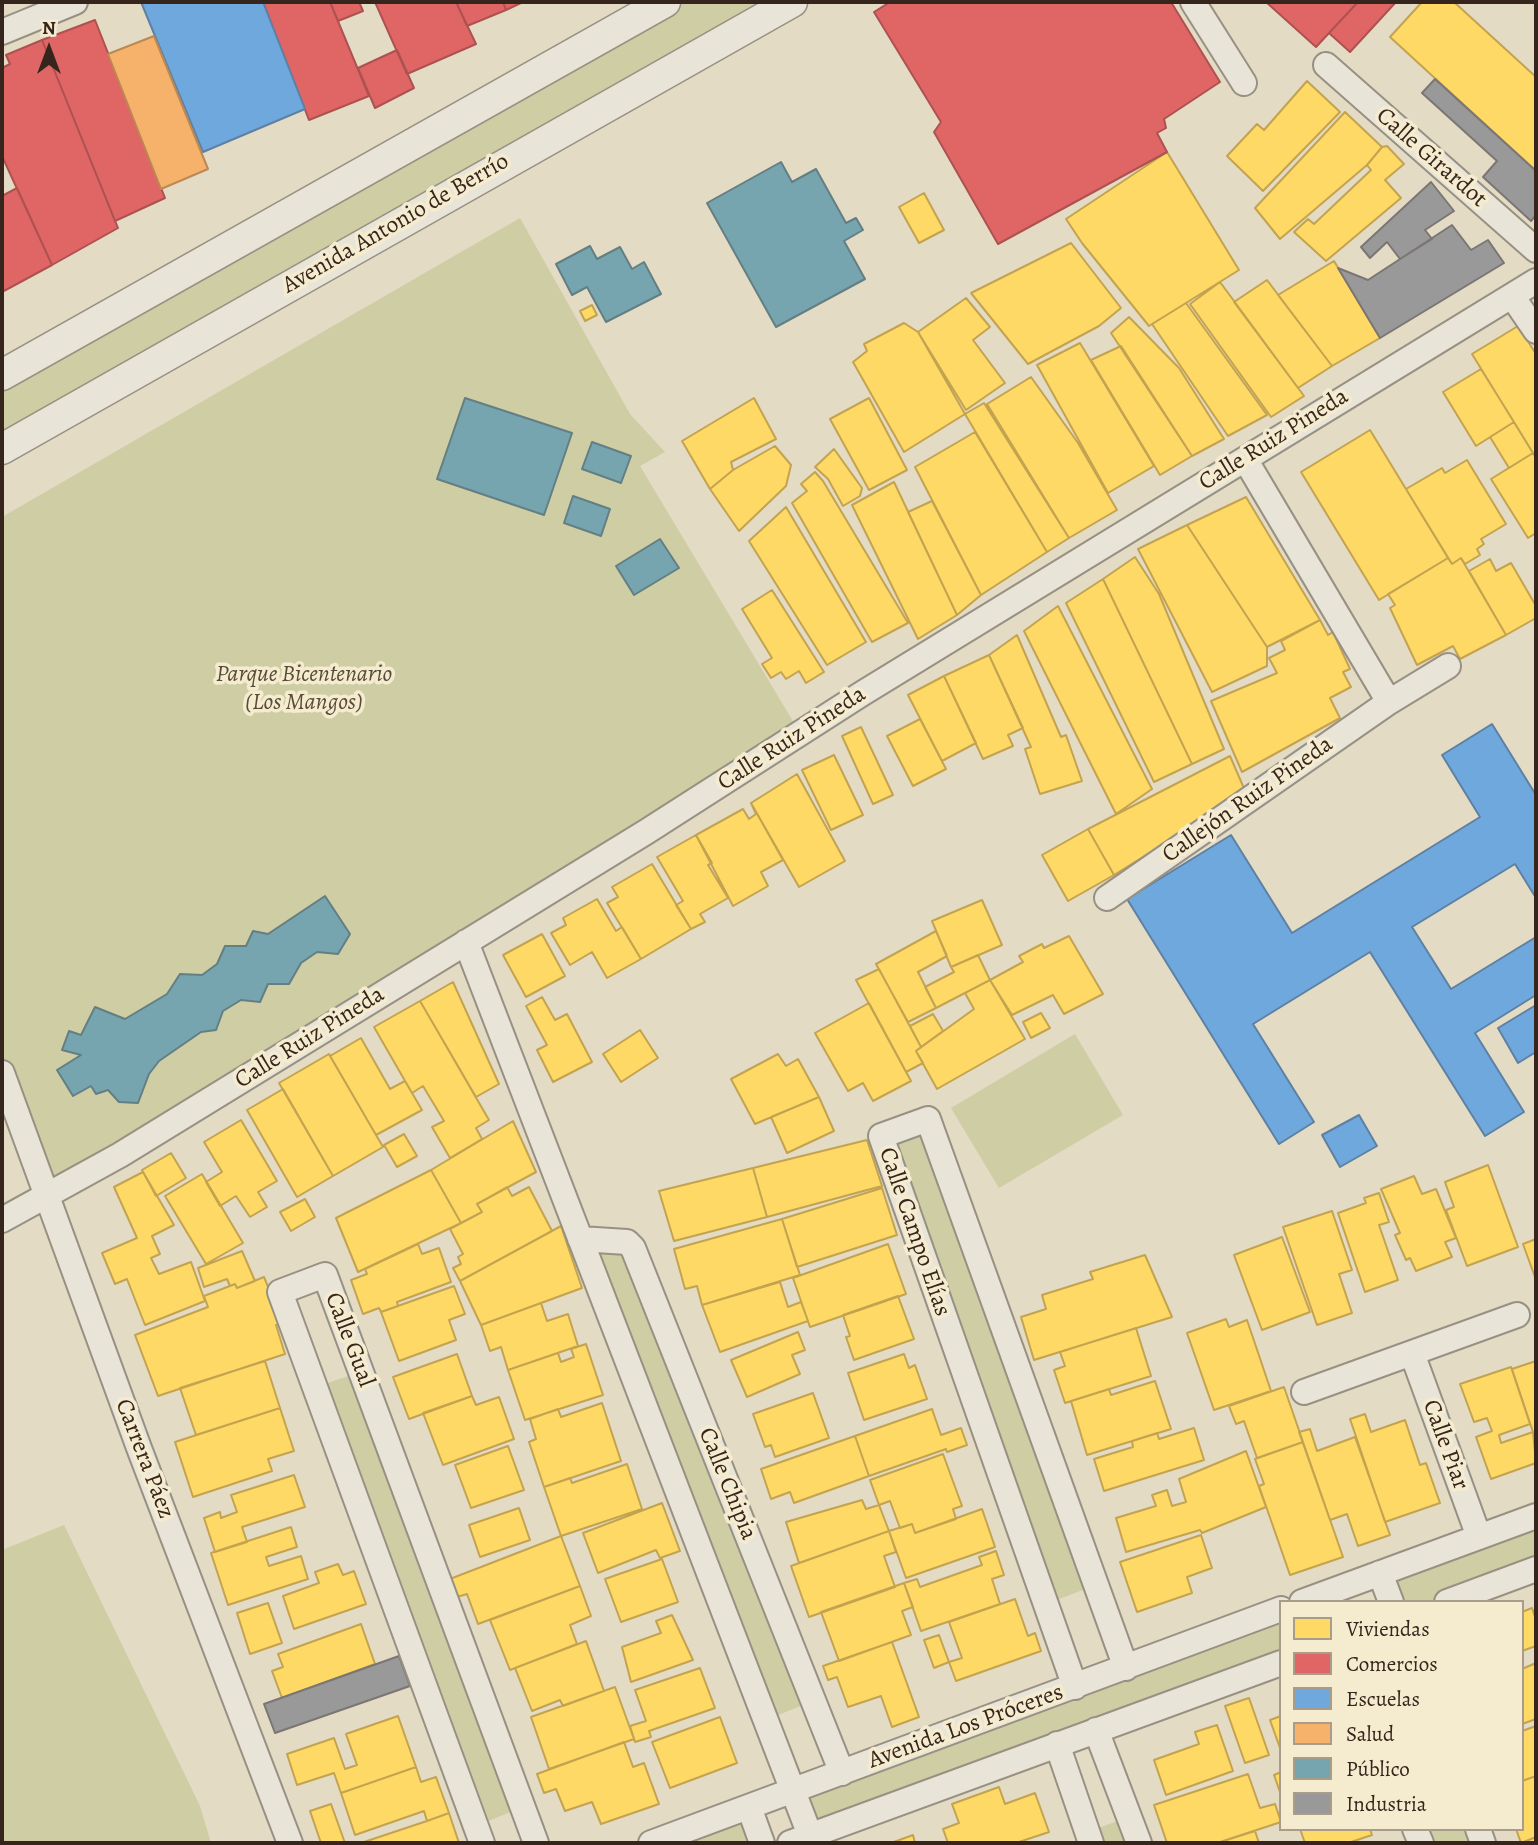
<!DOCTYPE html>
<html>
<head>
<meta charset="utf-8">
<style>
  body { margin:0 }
  #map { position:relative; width:1538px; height:1845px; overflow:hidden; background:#e3dbc4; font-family:Alegreya,serif }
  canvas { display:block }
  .frame { position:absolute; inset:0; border:4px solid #36251d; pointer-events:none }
  .legend { position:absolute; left:1279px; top:1600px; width:245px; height:231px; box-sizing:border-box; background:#f5ecd0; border:2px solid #a99c88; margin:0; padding:9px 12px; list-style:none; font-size:21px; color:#36251d }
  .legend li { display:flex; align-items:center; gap:14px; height:35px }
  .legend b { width:35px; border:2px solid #a99c88 }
  .north { position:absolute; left:14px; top:14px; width:70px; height:70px; -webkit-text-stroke:5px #f5ecd0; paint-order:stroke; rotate:0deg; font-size:19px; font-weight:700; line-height:28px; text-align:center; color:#36251d }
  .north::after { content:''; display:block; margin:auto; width:24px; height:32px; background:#36251d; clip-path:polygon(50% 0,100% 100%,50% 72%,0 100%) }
</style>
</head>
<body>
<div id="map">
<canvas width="1538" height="1845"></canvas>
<div class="frame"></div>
<ul class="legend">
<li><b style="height:19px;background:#ffd966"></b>Viviendas</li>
<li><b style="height:19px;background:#e06666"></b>Comercios</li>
<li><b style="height:19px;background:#6fa8dc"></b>Escuelas</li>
<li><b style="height:19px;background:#f6b26b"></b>Salud</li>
<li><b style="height:19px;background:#76a5af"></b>Público</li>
<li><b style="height:19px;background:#999"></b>Industria</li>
</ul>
<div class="north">N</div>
</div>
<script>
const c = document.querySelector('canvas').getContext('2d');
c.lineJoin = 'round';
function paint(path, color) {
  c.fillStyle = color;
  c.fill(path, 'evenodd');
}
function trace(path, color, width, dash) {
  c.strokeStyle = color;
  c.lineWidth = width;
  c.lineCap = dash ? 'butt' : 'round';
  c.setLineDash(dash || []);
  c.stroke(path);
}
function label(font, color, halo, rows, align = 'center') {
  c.font = font + ' Alegreya,serif';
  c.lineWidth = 7;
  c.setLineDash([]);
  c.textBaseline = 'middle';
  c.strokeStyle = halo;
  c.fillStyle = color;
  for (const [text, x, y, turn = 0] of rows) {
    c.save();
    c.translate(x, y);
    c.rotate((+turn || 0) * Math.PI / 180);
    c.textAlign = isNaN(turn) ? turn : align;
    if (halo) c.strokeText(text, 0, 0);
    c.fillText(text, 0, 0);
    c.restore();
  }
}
paint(new Path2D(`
  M665,2H792L2,449V375Z
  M520,218L630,414L665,452L640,466L800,733L47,1196L2,1073V517Z
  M1075,1034L1123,1115L999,1188L951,1108Z
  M928,1119L1096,1585L1046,1604L881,1136Z
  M580,1239L633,1248L813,1701L766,1720Z
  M361,1372L523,1807L476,1826L315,1387Z
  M1536,1516V1569L1447,1602H1391L1380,1573Z
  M64,1525L200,1806L211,1843H2V1550Z
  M1281,1609V1663L810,1836L794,1791Z
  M749,1807L762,1843H651Z
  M1129,1817L1139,1843H1091L1087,1832Z
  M1415,1829H1478L1483,1843H1421Z`), '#cfcda4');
const homes = new Path2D(`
  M1422,2H1454L1536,77V171L1390,37Z
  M1307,81L1340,112L1263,191L1227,156L1257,124L1264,130Z
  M1345,112L1382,147L1367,165L1280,239L1255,208Z
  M1387,146L1404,164L1385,180L1401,198L1326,261L1294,232L1308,219L1314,224L1371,170L1367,165L1382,147Z
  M1167,152L1239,270L1149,326L1082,243L1066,219Z
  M924,193L944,230L919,243L899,207Z
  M1071,243L1121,308L1099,326L1028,364L971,293Z
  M1334,261L1380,338L1332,366L1278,295Z
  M1267,280L1332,366L1298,388L1234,302Z
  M1220,282L1304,396L1271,417L1190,304Z
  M966,298L990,327L973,340L1005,383L966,410L918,332Z
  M1186,303L1267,415L1228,436L1152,324Z
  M592,305L597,315L585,321L580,311Z
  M1129,317L1179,368L1224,439L1192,456L1111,333Z
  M904,323L918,332L965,414L904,452L853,362L867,351L864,344Z
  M1518,326L1536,354V458L1472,354Z
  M1080,343L1154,466L1108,493L1037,365Z
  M1121,346L1192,456L1160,475L1091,360Z
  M1481,369L1514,422L1476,446L1443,392Z
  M1031,377L1078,443L1117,510L1069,538L987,404Z
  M754,398L776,439L731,462L733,470L710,489L682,441Z
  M869,398L907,470L869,490L830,419Z
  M984,403L1069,538L1047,552L965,414Z
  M1514,422L1533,453L1509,468L1490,437Z
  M1370,430L1448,558L1379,600L1301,472Z
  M975,432L1047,552L981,595L915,467Z
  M775,446L791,465L786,486L739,531L710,489L733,470Z
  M834,449L862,488L860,496L843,506L828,479L815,467Z
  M1533,453L1536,458V533L1528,538L1491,479Z
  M1467,460L1506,524L1481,539L1484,544L1477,549L1480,555L1465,564L1461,558L1452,564L1406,489L1442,468L1445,473Z
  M815,472L823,481L908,623L872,642L792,503L807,491L801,484Z
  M894,482L957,615L918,639L852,505Z
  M1246,497L1320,620L1267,647L1187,525Z
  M932,501L981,595L957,615L908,512Z
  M786,507L866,642L827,665L749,541Z
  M1187,525L1267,647V666L1212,692L1138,549Z
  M1135,557L1159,594L1224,749L1192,764L1103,579Z
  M1448,558L1452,564L1461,558L1506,635L1460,659L1453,646L1417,665L1390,608L1395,605L1388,594Z
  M1490,559L1496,571L1511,563L1536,606V618L1506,635L1469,571Z
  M1103,579L1192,764L1154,782L1066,603Z
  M772,590L824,672L806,683L799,671L786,679L781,672L771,678L762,664L772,658L742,609Z
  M1058,606L1152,789L1116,814L1024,631Z
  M1320,620L1328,635L1333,632L1350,669L1343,672L1351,687L1330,698L1340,718L1242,772L1211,701L1277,673L1269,658L1285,650L1281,641Z
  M1017,635L1061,737L1066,735L1082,781L1040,794L1025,749L1031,747L989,655Z
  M989,655L1023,728L1008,735L1013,746L983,759L944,676Z
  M944,676L976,743L942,761L908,695Z
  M920,719L946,769L913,786L887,736Z
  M861,727L893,795L873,804L842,736Z
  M834,755L863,815L831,830L802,770Z
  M1230,756L1246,793L1114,875L1088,829Z
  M797,774L845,861L799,887L751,803Z
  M751,803L783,860L761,872L768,886L733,906L696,835L743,809L749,819L756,814Z
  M1088,829L1114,875L1068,901L1042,855Z
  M696,835L712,863L708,865L728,898L700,914L705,922L691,929L676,905L683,901L657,857Z
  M652,864L691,929L641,959L607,903L618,897L612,887Z
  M597,899L616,931L622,927L641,959L607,978L592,952L570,965L551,933L566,925L563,918Z
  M982,900L1002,945L951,967L932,921Z
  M936,931L947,956L918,972L936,1008L908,1022L876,964Z
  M542,934L565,976L526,997L503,955Z
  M1069,936L1103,994L1064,1014L1053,995L1012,1015L990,980L1023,962L1019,956L1042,944L1044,948Z
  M978,955L990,980L936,1008L925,987L954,972L951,967Z
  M879,969L921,1047L916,1051L923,1063L906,1072L856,980Z
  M990,980L1025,1039L937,1089L916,1051L974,1009L965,993Z
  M453,982L499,1084L476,1097L420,1001Z
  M542,997L555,1020L567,1014L592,1062L553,1082L537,1050L547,1045L526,1006Z
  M420,1001L489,1120L476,1128L482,1139L450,1158L432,1127L444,1121L423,1086L412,1093L374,1027Z
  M869,1003L911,1081L873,1101L863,1083L848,1091L815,1033Z
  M1041,1013L1050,1028L1031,1038L1023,1022Z
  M933,1014L943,1031L921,1047L910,1026Z
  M640,1030L658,1058L621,1082L603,1054Z
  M361,1038L390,1089L405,1081L422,1110L376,1135L330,1056Z
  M329,1054L383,1147L333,1176L279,1083Z
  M778,1054L786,1066L798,1059L819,1097L755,1124L731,1079Z
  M283,1089L333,1176L297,1197L247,1110Z
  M819,1097L834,1131L787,1153L771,1117Z
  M241,1120L277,1181L258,1192L267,1207L250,1217L236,1196L220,1206L206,1182L222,1172L204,1142Z
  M513,1121L536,1172L477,1204L482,1212L461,1223L431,1170Z
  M404,1134L417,1156L397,1167L384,1145Z
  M867,1140L882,1186L767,1217L753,1168Z
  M171,1153L186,1178L156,1196L142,1170Z
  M1488,1165L1518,1247L1467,1266L1446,1210L1454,1207L1445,1182Z
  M753,1168L767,1217L674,1241L659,1191Z
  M431,1170L461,1223L358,1272L336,1218Z
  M143,1172L174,1225L152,1236L160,1254L151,1258L159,1274L191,1262L205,1301L145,1325L127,1279L115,1284L102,1253L137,1238L114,1187Z
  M202,1174L243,1243L206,1264L165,1196Z
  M1414,1176L1422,1194L1436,1189L1456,1238L1445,1242L1452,1257L1416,1271L1410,1258L1406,1260L1395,1235L1400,1233L1381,1189Z
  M507,1187L512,1196L529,1187L552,1231L460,1281L453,1268L461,1264L458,1257L463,1254L450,1229L482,1212L477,1204Z
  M882,1188L897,1235L797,1267L782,1219Z
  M1379,1193L1389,1222L1379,1225L1398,1280L1365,1292L1338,1213L1366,1203L1364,1198Z
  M305,1199L315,1217L291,1231L280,1212Z
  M1332,1211L1352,1270L1339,1274L1352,1313L1317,1325L1283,1227Z
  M782,1219L800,1275L702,1305L697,1286L685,1289L674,1249Z
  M561,1226L582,1288L481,1325L460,1281Z
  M1282,1237L1310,1312L1262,1330L1234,1255Z
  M1536,1239V1280L1523,1244Z
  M418,1244L422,1254L439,1248L451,1282L397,1302L398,1306L381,1312L379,1308L363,1314L351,1280L367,1274L365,1269Z
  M888,1244L906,1294L810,1327L793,1278Z
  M242,1251L255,1281L237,1288L235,1284L230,1286L227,1279L204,1287L198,1268Z
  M1145,1255L1172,1317L1034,1360L1021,1317L1046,1309L1042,1295L1093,1279L1090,1272Z
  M264,1277L283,1323L276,1325L285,1354L158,1396L135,1335L208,1307L204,1296L235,1284L237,1288Z
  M780,1282L788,1307L801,1302L808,1321L720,1352L702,1305Z
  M454,1286L465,1314L449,1320L456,1340L399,1361L381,1312Z
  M898,1296L914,1339L854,1360L846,1337L850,1336L843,1315Z
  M541,1303L547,1321L568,1314L578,1346L508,1370L501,1347L490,1351L481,1325Z
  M1226,1319L1229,1327L1247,1320L1271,1391L1214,1410L1187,1333Z
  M1136,1328L1151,1376L1065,1403L1054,1370L1065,1366L1060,1352Z
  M798,1332L805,1350L792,1355L800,1374L747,1397L731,1360Z
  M586,1344L603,1395L525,1420L508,1370L558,1353L561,1362L574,1357L571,1349Z
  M457,1354L472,1396L409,1419L393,1377Z
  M904,1354L909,1368L915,1365L927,1399L864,1420L848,1373Z
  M265,1361L280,1408L196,1435L180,1388Z
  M1536,1361V1438H1535L1512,1369Z
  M1511,1367L1530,1424L1499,1435L1501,1443L1533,1432L1536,1463L1491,1479L1476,1437L1492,1431L1487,1418L1474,1422L1460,1384Z
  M1155,1381L1171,1429L1087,1455L1071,1401L1109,1389L1111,1395Z
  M1284,1387L1303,1442L1257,1458L1244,1421L1236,1424L1229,1406Z
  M813,1393L829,1438L775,1457L771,1445L765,1447L753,1414Z
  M472,1396L476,1405L499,1397L514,1439L443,1465L423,1413Z
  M602,1403L621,1461L544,1487L529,1442L536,1439L530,1419L558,1409L561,1417Z
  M280,1408L294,1451L268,1459L272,1471L193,1497L175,1442Z
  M932,1409L941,1435L961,1428L967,1445L947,1452L946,1449L869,1476L855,1436Z
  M1365,1414L1371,1432L1405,1420L1420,1465L1426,1463L1440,1503L1385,1522L1350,1419Z
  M1194,1428L1204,1460L1104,1491L1094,1459L1133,1447L1132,1441L1157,1433L1159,1439Z
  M1310,1429L1317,1451L1355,1437L1390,1535L1358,1546L1347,1514L1330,1520L1299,1432Z
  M855,1436L869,1476L794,1503L790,1492L771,1499L761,1469Z
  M1303,1442L1343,1557L1290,1575L1259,1486L1264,1484L1255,1459Z
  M508,1446L524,1490L471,1508L455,1465Z
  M1246,1451L1266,1507L1202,1533L1200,1530L1126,1552L1116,1518L1156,1506L1152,1495L1167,1490L1172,1506L1186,1502L1179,1479Z
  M943,1454L962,1506L953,1509L956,1519L915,1533L912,1524L900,1528L890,1501L879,1505L870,1480Z
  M627,1464L642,1509L561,1536L544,1487L570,1478L572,1483Z
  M294,1475L305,1507L242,1527L247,1542L215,1552L204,1518L220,1512L221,1518L237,1512L231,1495Z
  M862,1500L866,1509L879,1505L889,1531L799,1563L786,1522Z
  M662,1503L680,1551L660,1558L656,1550L598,1573L583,1533Z
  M519,1508L530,1540L480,1557L469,1525Z
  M982,1509L995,1547L906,1578L889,1531L912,1524L915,1533Z
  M291,1527L297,1547L266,1557L269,1566L301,1556L308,1579L228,1605L211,1553Z
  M889,1531L896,1552L884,1556L895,1587L809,1617L791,1566Z
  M1201,1535L1212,1568L1187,1577L1192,1593L1137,1612L1120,1562Z
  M561,1536L580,1586L478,1624L467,1594L457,1597L450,1579Z
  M996,1551L1004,1575L992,1579L1000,1604L921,1631L904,1583L917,1579L920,1587L982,1565L979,1557Z
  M662,1559L678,1602L621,1622L605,1579Z
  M338,1564L343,1575L354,1571L366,1604L294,1629L283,1596L319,1583L315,1572Z
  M904,1583L913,1607L902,1611L911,1635L839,1661L821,1612Z
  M580,1586L591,1616L570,1625L577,1644L510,1670L490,1620Z
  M1015,1599L1028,1636L1035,1633L1041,1651L956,1681L949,1662L962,1658L949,1622Z
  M268,1603L282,1643L250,1654L237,1613Z
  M1532,1608L1536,1620V1646L1522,1651V1612Z
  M672,1615L693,1660L631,1682L622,1647L661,1633L656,1621Z
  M361,1624L375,1664L282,1698L272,1671L283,1667L278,1654Z
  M939,1635L949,1662L934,1668L924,1640Z
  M586,1641L604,1691L563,1706L560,1700L532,1711L515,1668Z
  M892,1642L919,1717L892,1727L881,1696L848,1707L837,1677L828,1680L823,1666Z
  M1536,1663V1719L1522,1724V1669Z
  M700,1668L715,1708L649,1731L651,1737L635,1742L630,1726L646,1721L635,1690Z
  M615,1687L634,1739L549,1769L531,1717Z
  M1249,1698L1269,1755L1245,1763L1225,1706Z
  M398,1716L416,1767L341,1793L334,1773L297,1785L287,1754L334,1738L345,1769L357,1765L346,1734Z
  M1281,1716V1748H1280L1270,1720Z
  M720,1717L737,1763L670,1788L652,1742Z
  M1217,1725L1233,1771L1166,1795L1154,1760L1199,1744L1195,1732Z
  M1536,1726V1776L1522,1781V1731Z
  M624,1742L633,1767L644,1763L659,1804L601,1824L592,1802L565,1811L556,1789L544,1793L537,1774Z
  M416,1767L421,1782L436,1777L449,1813L427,1821L424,1811L355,1835L341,1793Z
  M1281,1772V1795L1274,1775Z
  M1248,1774L1260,1808L1275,1804L1281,1822L1217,1843H1167L1154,1805Z
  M1536,1776V1837L1521,1843L1516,1829H1522V1781Z
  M999,1787L1005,1804L1035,1793L1049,1832L1016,1843H948L943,1829L959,1823L952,1804Z
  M331,1804L345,1843H321L310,1811Z
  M449,1813L459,1843H361L427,1821Z
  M1300,1829H1370L1372,1835L1348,1843H1305Z
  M1255,1831L1259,1843H1217Z
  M913,1835L915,1843H891Z
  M1536,1837V1843H1520H1521Z`);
paint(homes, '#ffd966');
trace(homes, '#c3a350', 2);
const shops = new Path2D(`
  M263,2H330L369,96L309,120Z
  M330,2H359L363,11L338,21Z
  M375,2H456L476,44L407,74Z
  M456,2H503L506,10L467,26Z
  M503,2H523L506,10Z
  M890,2H1171L1220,82L1164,119L1166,128L1157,133L1167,152L998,244L934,132L941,122L874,12Z
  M1266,2H1358L1316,47Z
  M1358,2H1396L1350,52L1329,33Z
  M95,20L165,198L115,221L42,40Z
  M42,40L118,228L52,265L2,156V68L10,64L6,55Z
  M397,50L414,88L375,108L358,68Z
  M17,188L52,265L2,292V196Z`);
paint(shops, '#e06666');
trace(shops, '#ad5250', 2);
const schools = new Path2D(`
  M141,2H263L305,109L203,152Z
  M1492,724L1536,795V898L1515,864L1412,927L1451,989L1536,937V995L1475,1033L1524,1112L1485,1136L1370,952L1253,1024L1314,1122L1279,1144L1127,899L1231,835L1292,933L1480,817L1442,755Z
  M1536,1005V1052L1518,1063L1498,1028Z
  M1359,1115L1377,1146L1340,1167L1322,1135Z`);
paint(schools, '#6fa8dc');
trace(schools, '#5e81a3', 2);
const health = new Path2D(`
  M154,36L208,169L161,189L108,54Z`);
paint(health, '#f6b26b');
trace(health, '#bc8854', 2);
const public = new Path2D(`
  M781,162L792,182L816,169L846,223L856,218L863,230L844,241L865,279L776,327L707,203Z
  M590,246L597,259L620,247L632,269L644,262L661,294L606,322L587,287L572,295L556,264Z
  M465,398L572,433L544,515L437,479Z
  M592,442L631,456L621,483L582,469Z
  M573,496L610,509L601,536L564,523Z
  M660,539L679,568L634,595L616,566Z
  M325,896L350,934L338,954L317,952L301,963L289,984H268L260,1002L241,1000L223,1011L216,1030L201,1032L159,1061L149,1074L138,1103L119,1102L108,1090L96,1094L91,1086L73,1096L57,1070L81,1055L62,1050L69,1031L81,1035L95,1007L125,1019L167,994L180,974L202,975L217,964L225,946H246L253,931L268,934Z`);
paint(public, '#76a5af');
trace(public, '#637f83', 2);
const industry = new Path2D(`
  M1435,79L1536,171V215L1531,221L1483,177L1497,161L1422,93Z
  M1431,182L1454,211L1425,230L1432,239L1400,259L1387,242L1370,258L1361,247Z
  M1452,225L1471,250L1488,240L1504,263L1380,338L1338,268L1368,280Z
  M399,1656L410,1686L275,1733L264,1704Z`);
paint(industry, '#999');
trace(industry, '#7b7674', 2);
const minor = new Path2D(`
  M1193,2L1244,83
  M2,32L75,2
  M1326,65L1536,250
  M1512,296L1536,331
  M1389,702L1448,666
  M1107,898L1389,702L1245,459
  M466,942L813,1843
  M2,1073L139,1448L290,1843
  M2,1220L120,1155L646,832L863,693L1536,281
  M580,1239L627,1242L633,1248L842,1773
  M1412,1353L1479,1537
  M1304,1392L1517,1315
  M1380,1573L1391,1602
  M1302,1602L1536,1516
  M1447,1602L1536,1569
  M1075,1687L881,1136L928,1119L1126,1668
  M1096,1730L1139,1843
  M1057,1744L1091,1843
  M749,1807L762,1843
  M1415,1829L1421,1843
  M1478,1829L1483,1843
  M482,1843L280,1292L325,1275L536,1843
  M651,1843L1281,1609
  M790,1843L1281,1663`);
const tertiary = new Path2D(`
  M2,375L665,2
  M2,449L792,2`);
trace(minor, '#989183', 28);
trace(tertiary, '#989183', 33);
trace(minor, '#e8e4d8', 24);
trace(tertiary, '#e8e4d8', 30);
label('24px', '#36251d', '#f5ecd0', [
  ["Calle Girardot",1431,158,41],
  ["Avenida Antonio de Berrío",396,224,-30],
  ["Calle Ruiz Pineda",1274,440,-32],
  ["Calle Ruiz Pineda",792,739,-33],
  ["Callejón Ruiz Pineda",1248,800,-35],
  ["Calle Ruiz Pineda",310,1038,-32],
  ["Calle Campo Elías",914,1232,71],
  ["Calle Gual",349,1340,69],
  ["Calle Piar",1445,1445,70],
  ["Carrera Páez",144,1459,69],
  ["Calle Chipia",727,1484,68],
  ["Avenida Los Próceres",966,1727,-20]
]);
label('italic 24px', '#584c38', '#f5ecd0', [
  ["Parque Bicentenario",304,675],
  ["(Los Mangos)",304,703]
]);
</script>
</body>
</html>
